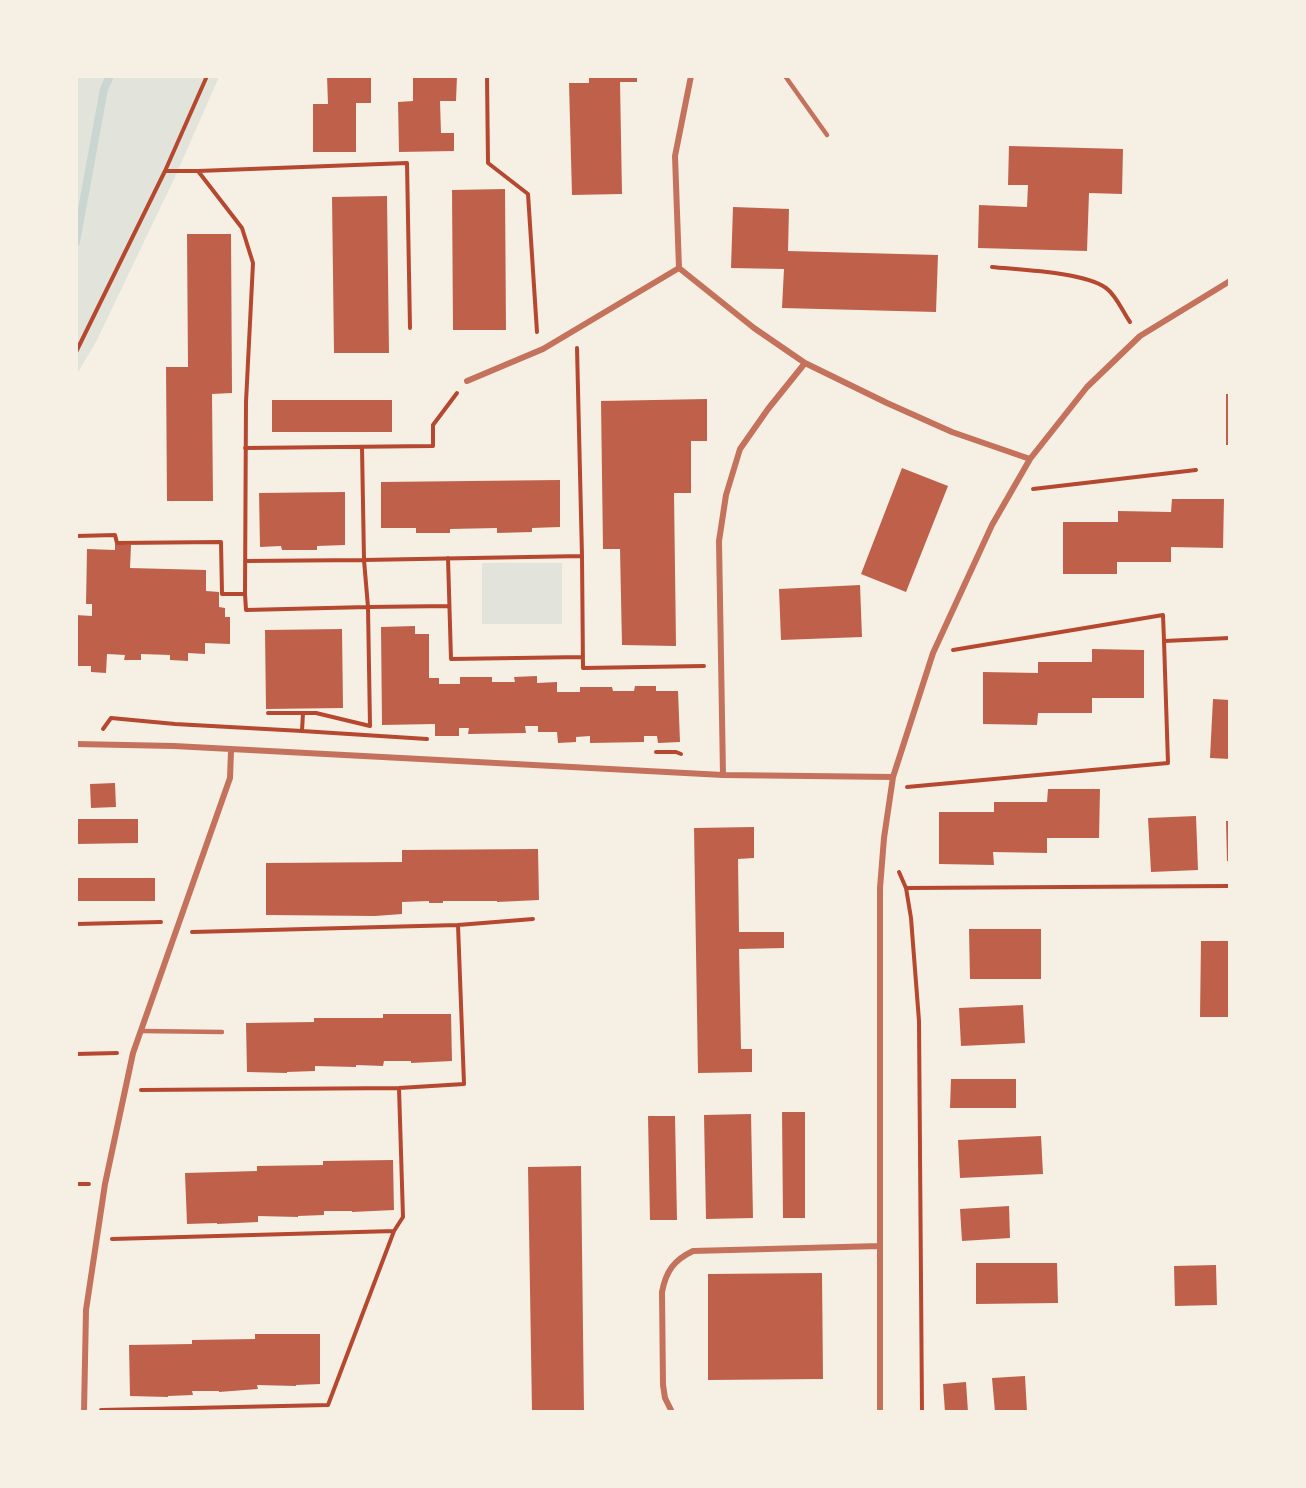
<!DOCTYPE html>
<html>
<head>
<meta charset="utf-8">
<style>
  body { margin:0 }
  #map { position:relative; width:1306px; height:1488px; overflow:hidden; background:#f6efe4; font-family:"Asap Condensed",sans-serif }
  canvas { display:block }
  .frame { position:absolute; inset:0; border:78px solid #f6efe4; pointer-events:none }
</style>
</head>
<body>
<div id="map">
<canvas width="1306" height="1488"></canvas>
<div class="frame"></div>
</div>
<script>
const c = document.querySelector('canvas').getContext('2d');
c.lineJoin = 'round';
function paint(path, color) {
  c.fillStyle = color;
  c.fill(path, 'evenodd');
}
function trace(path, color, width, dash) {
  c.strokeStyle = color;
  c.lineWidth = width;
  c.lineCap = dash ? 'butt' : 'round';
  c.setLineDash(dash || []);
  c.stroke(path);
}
paint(new Path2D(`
  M77,77H219L175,177L97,340L77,374Z
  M482,563H562V624H482Z`), '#e2e4dc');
trace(new Path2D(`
  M76,242L104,89L110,76`), '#c9d6d2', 8);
paint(new Path2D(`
  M327,76H371V103H356V152H313V104H328Z
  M413,76H457L456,101H440L441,133H454V151L399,152L398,102L413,101Z
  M589,76H637V82H620L622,194L572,195L569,83H589Z
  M1009,146L1123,149L1122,194L1089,193L1087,251L978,248L979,205L1027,207L1028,185H1008Z
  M505,189L506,330H453L452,190Z
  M387,196L389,353H334L332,197Z
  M733,207L789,209L788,251L938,255L936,312L782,308L784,269L731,268Z
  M187,234H231L232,393L212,394L213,501H167L166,367H188Z
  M1226,394H1230V445H1226Z
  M707,399V441H691V493H674L676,646L622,645L620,549H603L601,401Z
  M272,400H392V432H272Z
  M902,468L948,486L906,592L861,574Z
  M560,480V527L532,528V532L497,533V528L450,529V533H416V528H381V482Z
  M345,492V545L317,546V550H282L281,546L260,547L259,493Z
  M1172,499H1224L1223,548L1171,547V562H1117V574H1063V522H1118V511L1171,512Z
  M115,544L131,545L130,568L206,570V591L219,592V607L225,608V617H230V644L205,643V654L188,653V661L170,660V655L141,654V660H124L125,655L107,654L106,673L91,672V666H76V615L92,616V604H86L87,549L115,550Z
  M860,585L862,637L781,640L779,589Z
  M415,626V634H429V678H439V684H460V677H492V682H515L514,677L537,676V683L557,682V692H580V687H612L613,691H634L635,686H656V691H678L680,742L658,743L657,736H644V742L590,743V736L576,737V742L558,743L557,732H538V726H525L526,733L468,734L469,728H459V736H435V724L382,725L381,627Z
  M342,629L343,708L266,709L265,630Z
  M1092,649L1144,650V698H1092V713H1038L1037,725L983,724V672L1038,673V662H1092Z
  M1213,699L1230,700V759L1210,758Z
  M115,783L116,807L91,808L90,784Z
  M1048,789H1100L1099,838H1047V853L993,852L994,865L939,864V812H994V802H1047Z
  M1196,816L1198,870L1151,872L1148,818Z
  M76,819H138V843L76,844Z
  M1226,821H1230V861H1227Z
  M754,827V858L738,859L739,932H784V948L739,949L741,1049H752V1072L698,1073L694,828Z
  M538,849L539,900L497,902V901H443V903H429V901L402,902V914L375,916L266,915V863L402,862V850Z
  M76,878H155V901H76Z
  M969,929H1041V979H970Z
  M1201,941H1230V1017H1200Z
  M1023,1005L1025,1043L961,1046L959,1008Z
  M383,1014H451L452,1061L411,1063V1061H384L383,1066L356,1065V1067L315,1066V1071L287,1072V1073L247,1072L246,1023L314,1022V1018H383Z
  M951,1079H1016V1108H950Z
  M782,1112H805V1218H783Z
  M751,1114L753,1218L706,1219L704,1115Z
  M648,1116H675L677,1220H650Z
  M1041,1136L1043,1174L960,1178L958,1140Z
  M393,1160L394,1210L352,1212V1211H324V1215L298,1216V1217L258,1216V1222L217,1224V1223L187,1224L185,1173L257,1171V1166L323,1165V1161Z
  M581,1166L584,1412H532L528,1167Z
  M1009,1206L1010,1238L962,1241L960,1209Z
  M976,1263H1057L1058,1303L976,1304Z
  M1216,1265L1217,1305L1175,1306L1174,1266Z
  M822,1273L823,1379L708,1380V1274Z
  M255,1334H320V1384L296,1385V1386L257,1385L258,1389L219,1392V1391H192L193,1395L168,1396V1397L130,1396L129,1345L192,1344V1340L255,1339Z
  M1025,1376L1027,1412H995L992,1378Z
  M966,1382L968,1412H945L943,1384Z`), '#bf614a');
trace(new Path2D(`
  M487,76L488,163L528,194L537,332
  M198,171L407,163L410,328
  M992,267C1021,270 1083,272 1106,288C1116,295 1123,312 1130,322
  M76,352L165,171L207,76
  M362,447L364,560L582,556L577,348
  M245,448L433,446V425L457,393
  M1033,489L1196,470
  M76,536L115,535L117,543L221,542L222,594H245L246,402L253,263L242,228L198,171H165
  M582,556L583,668L704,666
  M448,558L451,659L582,657
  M245,594L246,610L368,607L364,560L245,561
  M953,650L1163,615L1164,641L1230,638
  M268,713H316L370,726L368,607L449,606
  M103,729L111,718L175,724L302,731L303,713
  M302,731L427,739
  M656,752H676L681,754
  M907,787L1168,763L1164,641
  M899,872L906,888L911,918L919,1021L922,1412
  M906,888L1230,886
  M76,924L161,922
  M192,932L458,925
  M76,1054L117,1053
  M141,1090L399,1088L464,1084L458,925L533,919
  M76,1184H89
  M394,1231L403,1217L399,1088
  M101,1410L328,1405L394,1231L112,1239`), '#b5482f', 4);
trace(new Path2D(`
  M785,76L827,135
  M141,1031L222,1032`), '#c5725c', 4.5);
trace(new Path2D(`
  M691,76L675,156L679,268L754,328L805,363L887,403L952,432L1030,459
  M467,381L543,349L679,268
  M76,744L174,746L723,775L893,777
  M723,775L719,541L726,495L740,449L768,409L805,363
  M84,1412L86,1310L105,1184L133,1053L230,778L231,751
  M672,1412L665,1398L663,1385L662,1292C666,1271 674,1260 693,1251L880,1246
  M880,1412V888L884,838L893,777L933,653L992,525L1030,459L1087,387L1140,336L1230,281`), '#c5725c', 6);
</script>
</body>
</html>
